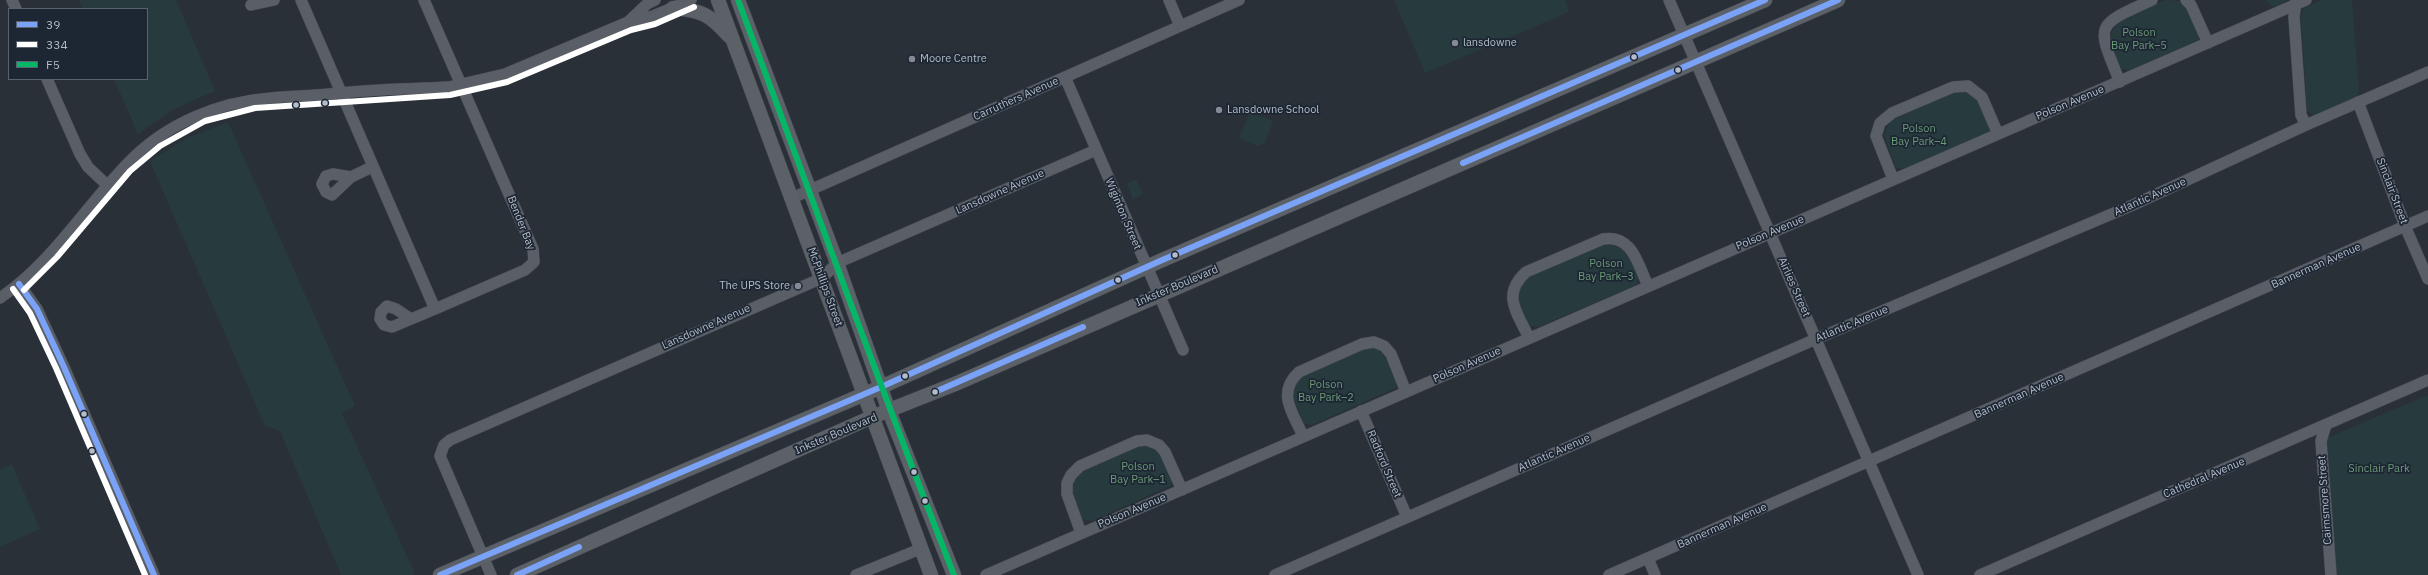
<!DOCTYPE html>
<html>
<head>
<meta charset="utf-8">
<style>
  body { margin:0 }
  #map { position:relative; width:2428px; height:575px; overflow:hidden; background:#2a3038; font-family:"IBM Plex Sans",sans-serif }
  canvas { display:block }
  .legend { position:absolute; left:8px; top:8px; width:140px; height:72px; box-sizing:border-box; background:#1d2633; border:1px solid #59626f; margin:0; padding:5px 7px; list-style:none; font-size:12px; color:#b4bcc9 }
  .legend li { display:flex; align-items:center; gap:8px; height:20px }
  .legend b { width:20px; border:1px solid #59626f }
</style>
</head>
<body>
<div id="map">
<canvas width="2428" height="575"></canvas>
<ul class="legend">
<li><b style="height:5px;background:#7aa2f7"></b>39</li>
<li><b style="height:5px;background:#fff"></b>334</li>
<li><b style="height:5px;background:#06b667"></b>F5</li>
</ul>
</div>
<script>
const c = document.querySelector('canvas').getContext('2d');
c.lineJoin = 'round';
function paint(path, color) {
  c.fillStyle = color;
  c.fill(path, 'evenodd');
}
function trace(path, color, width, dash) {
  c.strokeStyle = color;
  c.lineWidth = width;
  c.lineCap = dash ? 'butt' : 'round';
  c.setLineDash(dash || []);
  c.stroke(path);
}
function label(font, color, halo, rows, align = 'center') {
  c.font = font + ' "IBM Plex Sans",sans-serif';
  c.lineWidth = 3.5;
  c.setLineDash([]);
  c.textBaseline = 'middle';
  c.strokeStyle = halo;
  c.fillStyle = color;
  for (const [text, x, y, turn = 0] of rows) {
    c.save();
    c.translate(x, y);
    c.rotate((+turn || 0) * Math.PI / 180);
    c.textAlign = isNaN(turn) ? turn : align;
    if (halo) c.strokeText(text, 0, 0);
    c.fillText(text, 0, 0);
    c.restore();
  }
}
paint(new Path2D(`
  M79,0H176L215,91L172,110L138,134L114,79H147V9H83Z
  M1394,0H1565L1569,12L1425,73Z
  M2166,0C2171,0 2177,0 2182,3C2191,8 2201,30 2198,40L2130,71L2122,69C2118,65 2116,58 2114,53C2099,19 2141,10 2166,0Z
  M2266,0H2288L2274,8Z
  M2322,0H2352L2359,93L2355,99L2314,115L2307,111L2301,16L2304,8Z
  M1965,91L1977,98L1990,126L1989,132L1905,169L1895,167L1884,135L1890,121L1952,93Z
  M1250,112L1273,121L1265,143L1258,146L1239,138Z
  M228,122L355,406L342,413L415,574L412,575H341L280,431L265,426L150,161L185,139Z
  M1136,179L1143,194L1133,199L1127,184Z
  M1614,243L1627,250L1639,278L1636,285L1538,327L1528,325C1521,310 1512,294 1523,279L1601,244Z
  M1373,347C1386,353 1401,373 1396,388L1312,425L1303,423L1291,392L1298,377L1360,349Z
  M2428,395V575H2336L2327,438Z
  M1140,445C1161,446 1165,465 1172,481L1170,486L1092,521L1082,519C1075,502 1067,490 1078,473Z
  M12,464L40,529L0,547V469Z`), '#273a3e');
const minor = new Path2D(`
  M12,0L16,9
  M301,0L435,309L525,270L534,262L533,249L424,0
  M1169,0L1180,26
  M1669,0L1918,575
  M2186,0L2191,5L2208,43
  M2296,0L2294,17L2301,115L2306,125
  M251,5L274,0
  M628,22L647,4L655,0
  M1065,77L1183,350
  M47,79L80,154L88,167L107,185
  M2120,82C2096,24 2094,26 2152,0
  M2358,102L2405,226L2428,279
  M351,177L332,195L326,192L322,184L326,176L333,174L351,177L372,167
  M1893,179L1876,136L1880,123L1892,113L1953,87L1968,86L1982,97L1998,134
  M792,198L1239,0
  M19,284L37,309L63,365L154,575
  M0,298C52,263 85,207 129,162C166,124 218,102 271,98C290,96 310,96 329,94C369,89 409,89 449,87L505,74L628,22L653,16L691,0
  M411,319L396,309L387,306L381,312L380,319L384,325L392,327L435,309
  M1529,338C1517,312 1501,295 1526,272L1603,239C1632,234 1638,264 1648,286
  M1361,411L1407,517
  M2326,425L2321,441L2331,575
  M1303,436C1293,413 1276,393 1299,372L1362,344L1374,342L1384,346L1391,354L1406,392
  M1081,533L1067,494V483L1071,475L1080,466L1137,441L1147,440L1159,445L1165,452L1182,490
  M1648,558L1655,575
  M491,575L440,456L444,445L450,440L822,278L837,263L1096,150
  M856,575L920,549
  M986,575L2306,0
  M1275,575L1816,339L2133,205L2306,125L2428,72
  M1609,575L2428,216
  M1980,575L2428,380`);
const major = new Path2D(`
  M718,0L931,575
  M738,0L837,263L889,411L954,575
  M673,8C702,10 710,15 729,36
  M440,575L881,387L1160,261L1765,0
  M517,575L872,417L955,384L1838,0`);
trace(minor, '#484c53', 12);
trace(major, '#484c55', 15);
trace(minor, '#5a5e66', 11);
trace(major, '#5c6168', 14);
trace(new Path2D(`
  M1463,163L1838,0
  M19,284L37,309L63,365L154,575
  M935,392L1083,327
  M440,575L881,387L1160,261L1765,0
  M517,575L579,547`), '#7aa2f7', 6);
trace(new Path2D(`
  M13,289L30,313L56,368L145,575
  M24,290L57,257L130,171L160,146L205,121L255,108L450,95L507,82L631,30L655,24L694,7`), '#fff', 6);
trace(new Path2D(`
  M738,0C810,192 879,385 954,575`), '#06b667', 6);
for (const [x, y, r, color] of [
  [1455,43,4,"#848b96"],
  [1634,57,3.5,"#b4bcc9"],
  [912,59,4,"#848b96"],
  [1678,70,3.5,"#b4bcc9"],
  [325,103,3.5,"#b4bcc9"],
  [296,105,3.5,"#b4bcc9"],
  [1219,110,4,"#848b96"],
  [1175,255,3.5,"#b4bcc9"],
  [1118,280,3.5,"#b4bcc9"],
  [798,286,4,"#848b96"],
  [905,376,3.5,"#b4bcc9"],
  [935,392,3.5,"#b4bcc9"],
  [84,414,3.5,"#b4bcc9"],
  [92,451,3.5,"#b4bcc9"],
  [914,472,3.5,"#b4bcc9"],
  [925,501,3.5,"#b4bcc9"]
]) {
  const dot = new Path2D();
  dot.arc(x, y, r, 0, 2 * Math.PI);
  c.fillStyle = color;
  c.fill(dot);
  trace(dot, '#1d2633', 1.5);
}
label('11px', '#6b9a76', '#1d2633', [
  ["Polson",2139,33],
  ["Bay Park–5",2139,46],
  ["Polson",1919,129],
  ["Bay Park–4",1919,142],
  ["Polson",1606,264],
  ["Bay Park–3",1606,277],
  ["Polson",1326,385],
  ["Bay Park–2",1326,398],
  ["Polson",1138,467],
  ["Bay Park–1",1138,480],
  ["Sinclair Park",2379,469]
]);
label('11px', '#b4bcc9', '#1d2633', [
  ["lansdowne",1463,43],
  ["Moore Centre",920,59],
  ["Lansdowne School",1227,110],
  ["The UPS Store",790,286,"right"]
], 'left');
label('11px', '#b4bcc9', '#1d2633', [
  ["Carruthers Avenue",1016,99,-24],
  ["Polson Avenue",2070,103,-23],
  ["Sinclair Street",2392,191,69],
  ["Lansdowne Avenue",1000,192,-24],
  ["Atlantic Avenue",2150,197,-24],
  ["Wiginton Street",1123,214,67],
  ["Bender Bay",521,223,68],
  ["Polson Avenue",1770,233,-23],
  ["Bannerman Avenue",2316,266,-24],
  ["Inkster Boulevard",1177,286,-23],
  ["McPhillips Street",825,287,70],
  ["Airlies Street",1794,287,66],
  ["Atlantic Avenue",1852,324,-23],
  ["Lansdowne Avenue",706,327,-24],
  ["Polson Avenue",1467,365,-24],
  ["Bannerman Avenue",2019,396,-24],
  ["Inkster Boulevard",836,434,-23],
  ["Atlantic Avenue",1554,453,-24],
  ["Radford Street",1384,464,67],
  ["Cathedral Avenue",2204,478,-23],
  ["Cairnsmore Street",2325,500,-94],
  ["Polson Avenue",1132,511,-23],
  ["Bannerman Avenue",1722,526,-24]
]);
</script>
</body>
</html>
